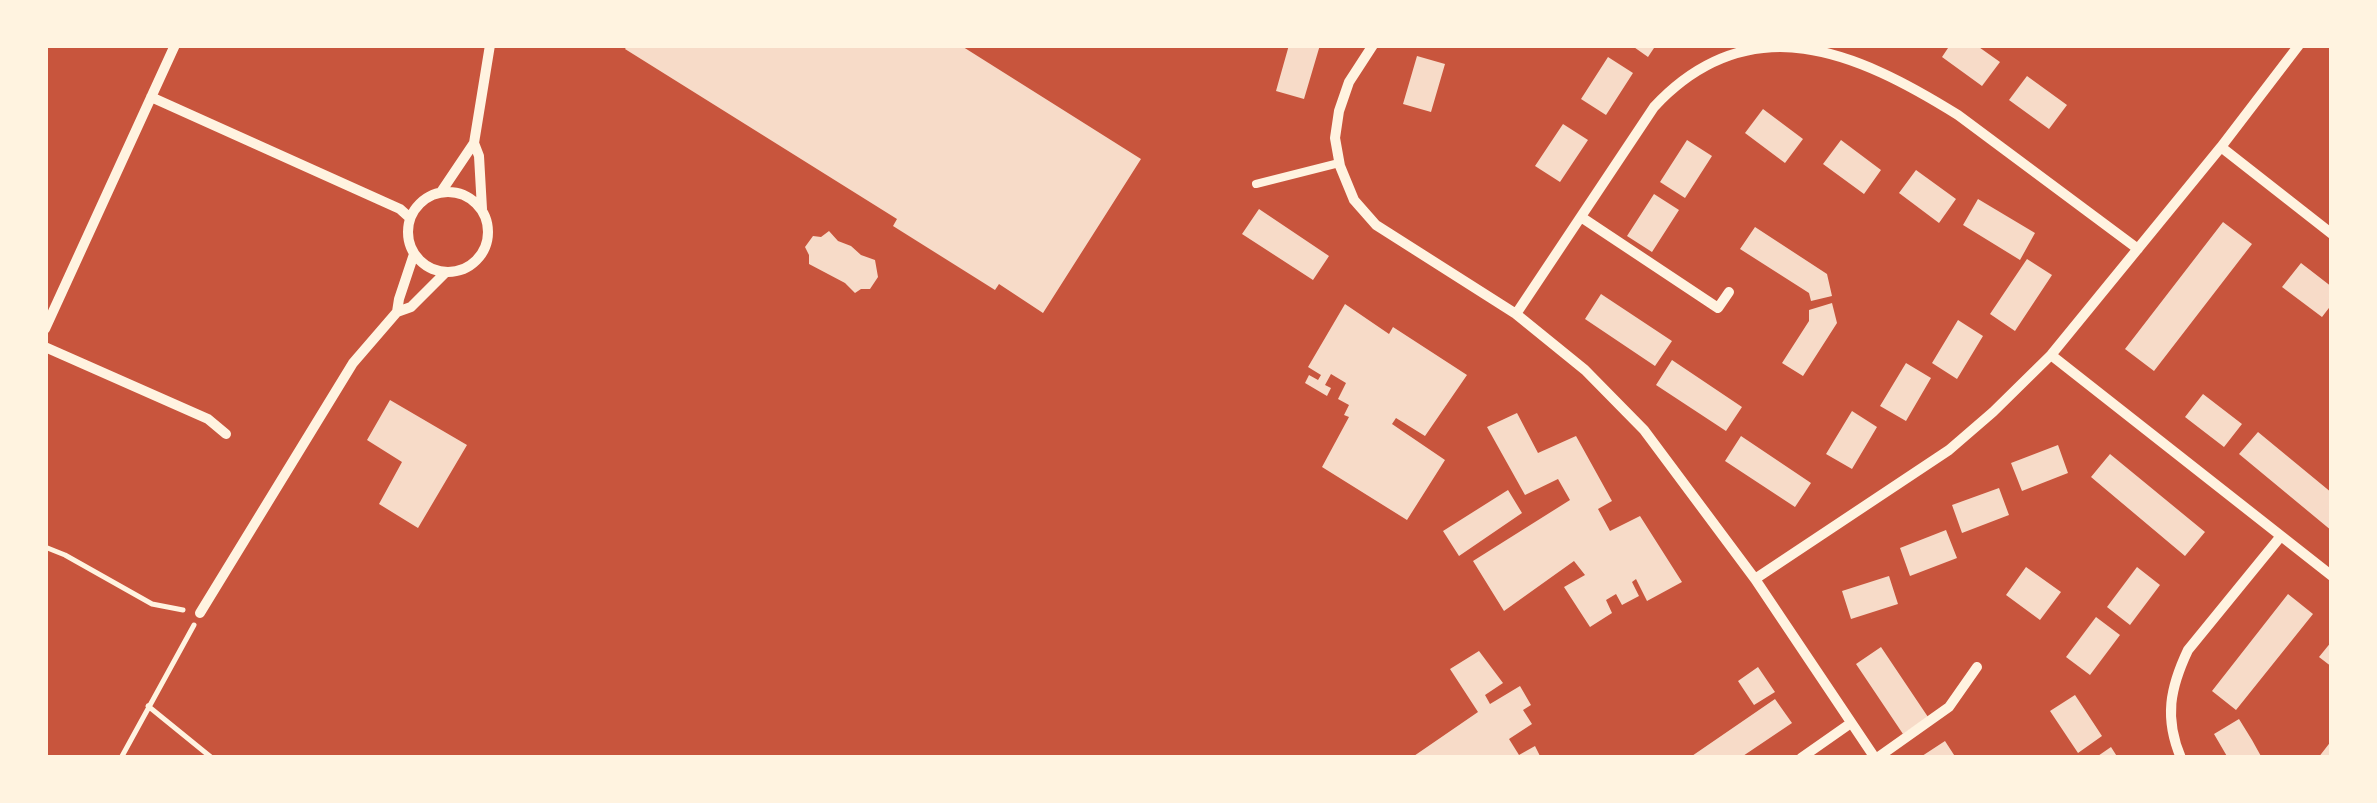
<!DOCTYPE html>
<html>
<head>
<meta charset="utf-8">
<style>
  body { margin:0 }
  #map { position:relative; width:2377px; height:803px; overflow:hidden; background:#c8553d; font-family:"Sofia Sans Condensed",sans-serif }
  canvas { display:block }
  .frame { position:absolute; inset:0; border:48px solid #fff3e0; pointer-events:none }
</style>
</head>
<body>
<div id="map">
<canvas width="2377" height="803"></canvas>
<div class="frame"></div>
</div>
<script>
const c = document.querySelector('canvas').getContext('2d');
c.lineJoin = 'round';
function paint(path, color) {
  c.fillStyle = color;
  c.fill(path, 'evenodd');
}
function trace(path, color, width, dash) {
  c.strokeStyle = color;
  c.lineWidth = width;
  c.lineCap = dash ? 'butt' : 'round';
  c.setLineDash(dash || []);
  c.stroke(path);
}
paint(new Path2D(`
  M628,45H960L1141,159L1043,313L999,284L995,290L893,226L897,219L625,49Z
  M1289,45H1320L1304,99L1276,91Z
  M1631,45H1656L1648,57Z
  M1950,45H1976L2000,62L1982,86L1942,57Z
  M1417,56L1445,64L1431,112L1403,104Z
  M1608,57L1633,73L1606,115L1581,99Z
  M2027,76L2067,105L2049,129L2009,100Z
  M1763,109L1803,139L1785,163L1745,133Z
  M1563,124L1588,140L1560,182L1535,166Z
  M1687,140L1712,156L1685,198L1660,182Z
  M1841,140L1881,170L1864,194L1823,164Z
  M1916,170L1956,199L1939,223L1899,193Z
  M1654,194L1679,210L1652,252L1627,236Z
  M1978,199L2035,233L2020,260L1963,225Z
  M1259,209L1329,256L1313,280L1242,234Z
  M2223,222L2252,244L2154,371L2125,349Z
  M1755,227L1827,274L1832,296L1811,301L1809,293L1740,249Z
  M829,231L838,241L851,246L861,255L875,260L878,277L870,289H861L855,293L845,283L809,264V255L805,247L813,236L821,237Z
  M2027,259L2052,275L2015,331L1990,314Z
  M2301,263L2332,287V304L2322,317L2282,287Z
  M1601,294L1672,341L1655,366L1585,319Z
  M1832,303L1837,323L1803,376L1782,363L1809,321V310Z
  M1345,304L1389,334L1393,327L1467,375L1425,436L1396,418L1392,424L1445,460L1407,520L1322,467L1349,417L1344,415L1349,405L1338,399L1346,383L1331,374L1325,385L1331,388L1327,396L1305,383L1309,375L1318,380L1321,375L1308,367Z
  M1958,320L1983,336L1957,379L1932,363Z
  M1672,360L1742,407L1726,431L1656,385Z
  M1906,363L1931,378L1906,421L1880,406Z
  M2203,394L2242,424L2224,447L2185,417Z
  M390,400L467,445L418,528L379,504L402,462L367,440Z
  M1852,411L1877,427L1852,469L1826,454Z
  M1517,413L1538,453L1576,436L1612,501L1598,509L1610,531L1640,516L1682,582L1647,601L1636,579L1632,582L1639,596L1622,605L1616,594L1606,600L1612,613L1590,627L1564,587L1585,575L1574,561L1504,611L1473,561L1570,500L1558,479L1525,495L1487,427Z
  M2258,432L2332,493V531L2239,454Z
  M1741,436L1811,483L1795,507L1725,461Z
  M2058,445L2068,473L2022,491L2011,463Z
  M2110,454L2205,532L2185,556L2091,477Z
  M1999,488L2009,515L1962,533L1952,505Z
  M1508,490L1522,513L1459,556L1443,531Z
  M1946,530L1957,558L1910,576L1900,548Z
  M2026,567L2061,592L2040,620L2006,595Z
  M2137,567L2160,585L2130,625L2107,607Z
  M1889,576L1898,604L1851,619L1842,591Z
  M2288,594L2313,614L2236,710L2212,691Z
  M2096,617L2120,635L2090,675L2066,657Z
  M2332,641V667L2319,657Z
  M1881,647L1928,717L1903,734L1856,664Z
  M1479,651L1503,683L1485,695L1490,704L1520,686L1531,705L1523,710L1532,724L1509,739L1519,755L1535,746L1541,758H1411L1478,712L1450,669Z
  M1758,667L1775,692L1754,705L1738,681Z
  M2075,695L2102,736L2078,753L2050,711Z
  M1775,699L1792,723L1740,758H1689Z
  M2239,719L2252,740L2262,758H2228L2214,734Z
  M2332,740V758H2318Z
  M1945,741L1956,758H1919Z
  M2111,747L2118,758H2095Z`), '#f7dbc8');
trace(new Path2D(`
  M45,547L65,555L152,604L183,610
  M148,706L212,758
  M121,758L194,625`), '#fff3e0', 5);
trace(new Path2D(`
  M1256,184L1339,163`), '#fff3e0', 8);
trace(new Path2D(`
  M1373,45L1349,82L1339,111L1335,138L1340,166L1354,200L1376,225L1516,314L1585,370L1644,430L1755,579L1875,758
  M151,97L400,209L410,218
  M474,143L479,156L482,209
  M2221,147L2332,234
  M408 232a40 40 0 1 1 80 0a40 40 0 1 1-80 0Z
  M441,192L474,143L490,45
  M1581,217L1718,308L1729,292
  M397,312L411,307L446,272
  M1516,314L1654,107C1750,4 1857,52 1958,115L2138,249
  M45,329L175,45
  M45,347L208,419L226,434
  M2051,355L2332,576
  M1755,579L1949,450L1993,412L2051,355L2221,147L2299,45
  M200,613L353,363L397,312L399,299L414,254
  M1801,758L1851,723
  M1877,758L1949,707L1977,667
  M2181,758C2164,718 2170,688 2188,650L2281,536`), '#fff3e0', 10);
</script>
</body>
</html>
